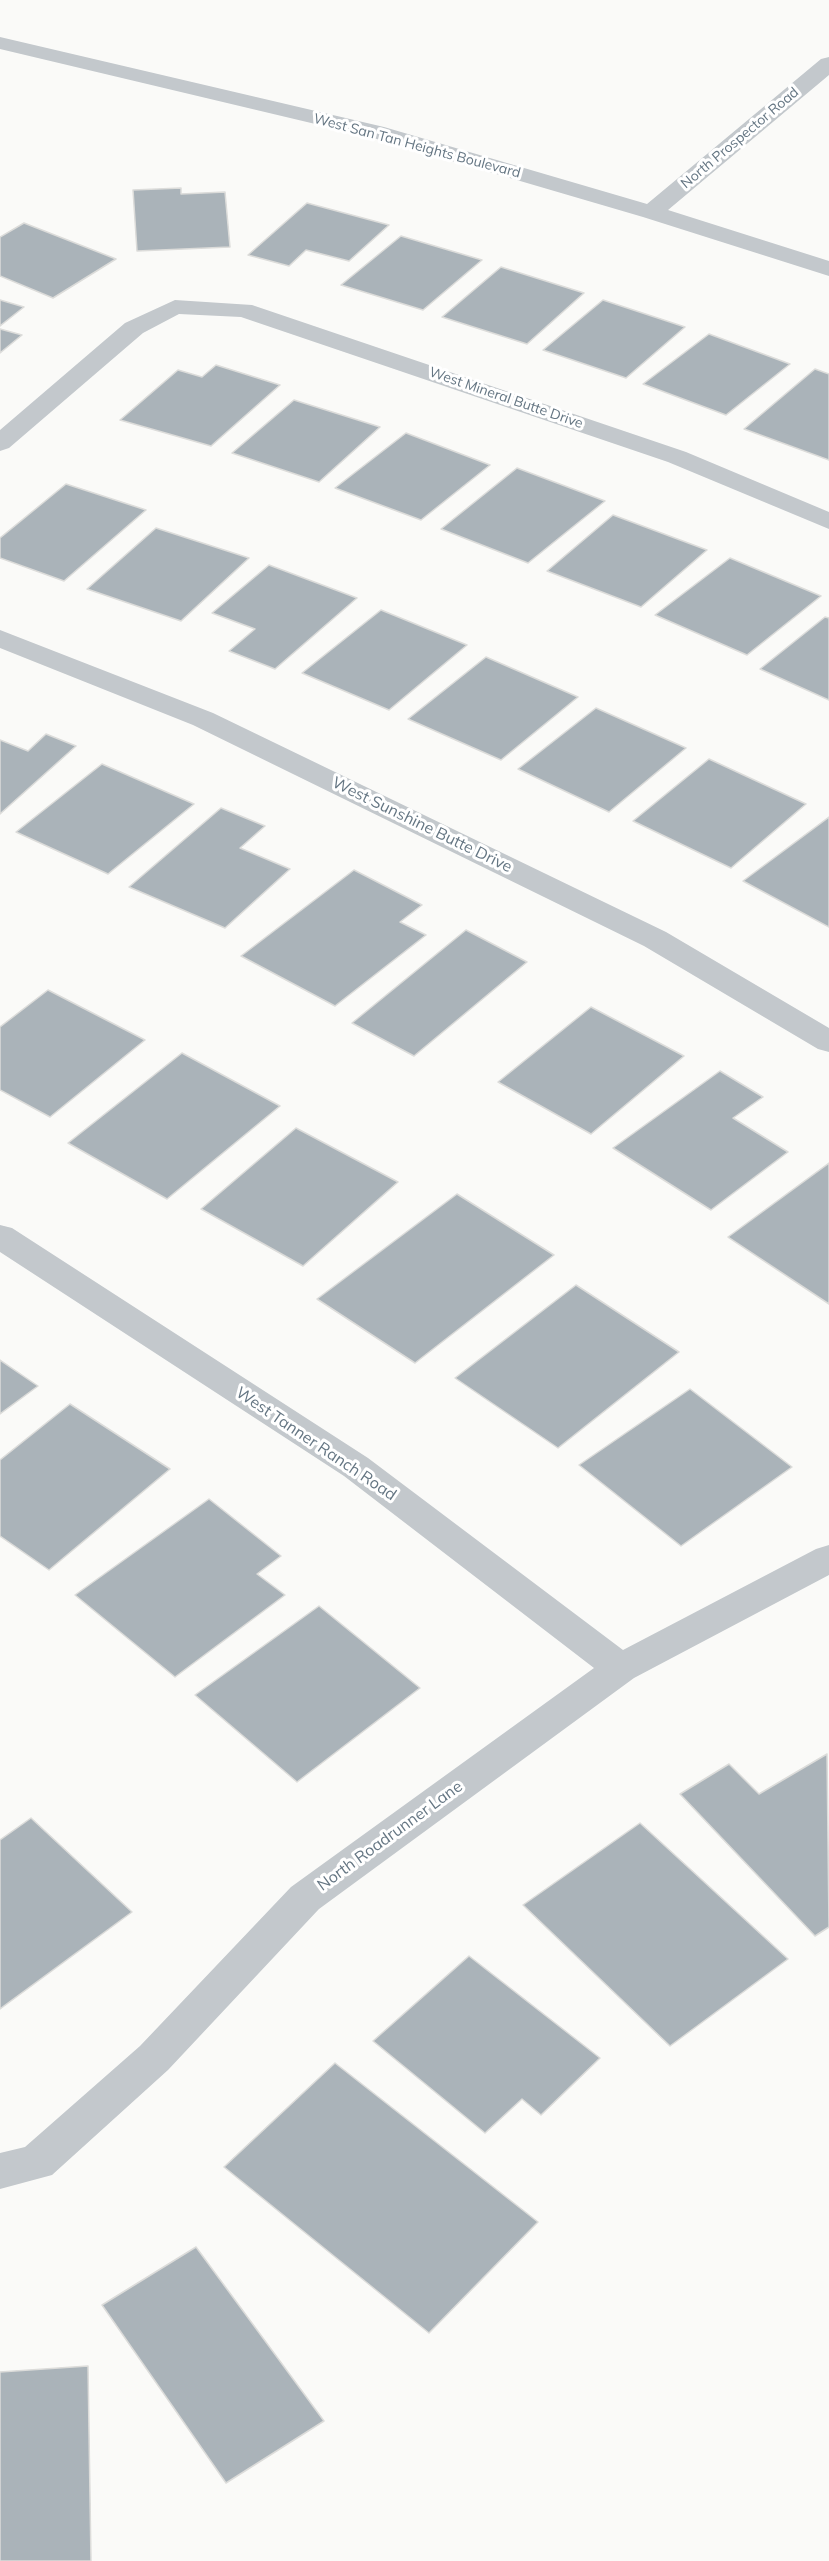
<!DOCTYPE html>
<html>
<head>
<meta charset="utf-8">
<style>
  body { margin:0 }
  canvas { display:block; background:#fafaf8 }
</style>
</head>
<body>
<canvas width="829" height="2561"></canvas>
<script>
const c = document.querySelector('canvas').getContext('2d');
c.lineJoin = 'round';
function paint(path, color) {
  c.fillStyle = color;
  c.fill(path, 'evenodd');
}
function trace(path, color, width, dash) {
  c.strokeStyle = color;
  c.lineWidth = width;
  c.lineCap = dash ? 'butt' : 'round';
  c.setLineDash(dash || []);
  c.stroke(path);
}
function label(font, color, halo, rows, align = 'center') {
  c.font = font + ' Mulish,sans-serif';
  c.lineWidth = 6;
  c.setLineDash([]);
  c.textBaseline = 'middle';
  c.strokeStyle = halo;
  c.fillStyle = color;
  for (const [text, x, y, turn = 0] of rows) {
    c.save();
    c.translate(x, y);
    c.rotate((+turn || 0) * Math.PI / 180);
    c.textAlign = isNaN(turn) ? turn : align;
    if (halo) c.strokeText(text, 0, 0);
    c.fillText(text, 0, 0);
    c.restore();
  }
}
const building = new Path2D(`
  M181,188V194L225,192L230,247L137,251L133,190Z
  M307,203L389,225L349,261L306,250L289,266L248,255Z
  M24,223L116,259L53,298L0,276V237Z
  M401,236L482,260L423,310L341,285Z
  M501,267L584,293L527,344L442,317Z
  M0,300L24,307L0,326Z
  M603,300L685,327L626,378L543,350Z
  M0,329L22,335L0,353Z
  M709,334L790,364L726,415L643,384Z
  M216,365L280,385L211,446L120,420L178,370L202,377Z
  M815,369L829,374V460L744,429Z
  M294,400L380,427L319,482L232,453Z
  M406,433L490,465L421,520L335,488Z
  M517,468L605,501L528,563L441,529Z
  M66,484L146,510L64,581L0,558V538Z
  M613,515L707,550L641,607L547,571Z
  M156,528L249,558L181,621L87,589Z
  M730,558L821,596L747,655L655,615Z
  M269,565L357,598L275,669L229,651L255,629L212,613Z
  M381,610L467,645L389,710L302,673Z
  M825,617L829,618V700L760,669Z
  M486,657L578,697L501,760L408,719Z
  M596,708L686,748L609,812L518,769Z
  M46,734L76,746L0,814V740L28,751Z
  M709,759L806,804L731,868L633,821Z
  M102,764L194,804L108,874L16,832Z
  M221,808L265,826L240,848L290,869L225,928L129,887Z
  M829,817V927L743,881Z
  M354,870L422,905L400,922L426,935L335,1006L241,956Z
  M466,930L527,962L414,1056L352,1023Z
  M48,990L145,1040L50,1117L0,1090V1027Z
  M591,1007L684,1056L591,1134L498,1082Z
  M182,1053L280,1106L167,1199L68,1143Z
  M720,1071L763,1097L733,1118L788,1152L711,1210L613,1148Z
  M296,1128L398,1182L303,1266L201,1209Z
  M829,1163V1304L728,1237Z
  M457,1194L554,1255L415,1363L317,1299Z
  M576,1285L679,1352L558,1448L455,1378Z
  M0,1360L38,1386L0,1414Z
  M690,1389L792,1467L681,1546L579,1465Z
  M70,1404L170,1469L49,1570L0,1536V1460Z
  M209,1499L281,1556L257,1574L285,1595L175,1677L75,1595Z
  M319,1606L420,1688L297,1782L195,1695Z
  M827,1754L829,1927L815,1936L680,1794L729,1764L759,1794Z
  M31,1818L132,1912L0,2009V1840Z
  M640,1823L788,1959L670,2046L523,1905Z
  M469,1956L600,2058L541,2115L522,2099L485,2133L373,2041Z
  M335,2063L538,2222L429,2333L224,2167Z
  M196,2247L324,2421L226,2483L102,2305Z
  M88,2366L91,2561H0V2372Z`);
paint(building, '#aab3b9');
trace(building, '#dcdcda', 1.5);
paint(new Path2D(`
  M0,37L384,127L647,204L821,59L829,57V75L668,210L829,261V276L643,217L370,137L0,49Z
  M175,300L252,305L686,452L829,512V529L668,462L241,317L179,314L143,333L9,448L0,451V430L125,323Z
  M0,630L213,713L666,932L829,1028V1052L818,1049L644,946L193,725L0,648Z
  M0,1225L12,1228L368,1458L623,1650L816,1549L829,1545V1575L634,1678L319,1909L168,2070L52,2175L0,2189V2153L25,2147L140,2046L291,1887L594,1668L344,1476L0,1252Z`), '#c3c8cc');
label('14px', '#657683', '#fff', [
  ["North Prospector Road",740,138,-40],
  ["West San Tan Heights Boulevard",417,146,15],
  ["West Mineral Butte Drive",506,398,19]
]);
label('16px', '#657683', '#fff', [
  ["West Sunshine Butte Drive",422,825,26],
  ["West Tanner Ranch Road",316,1444,34],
  ["North Roadrunner Lane",390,1836,-36]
]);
</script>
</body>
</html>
